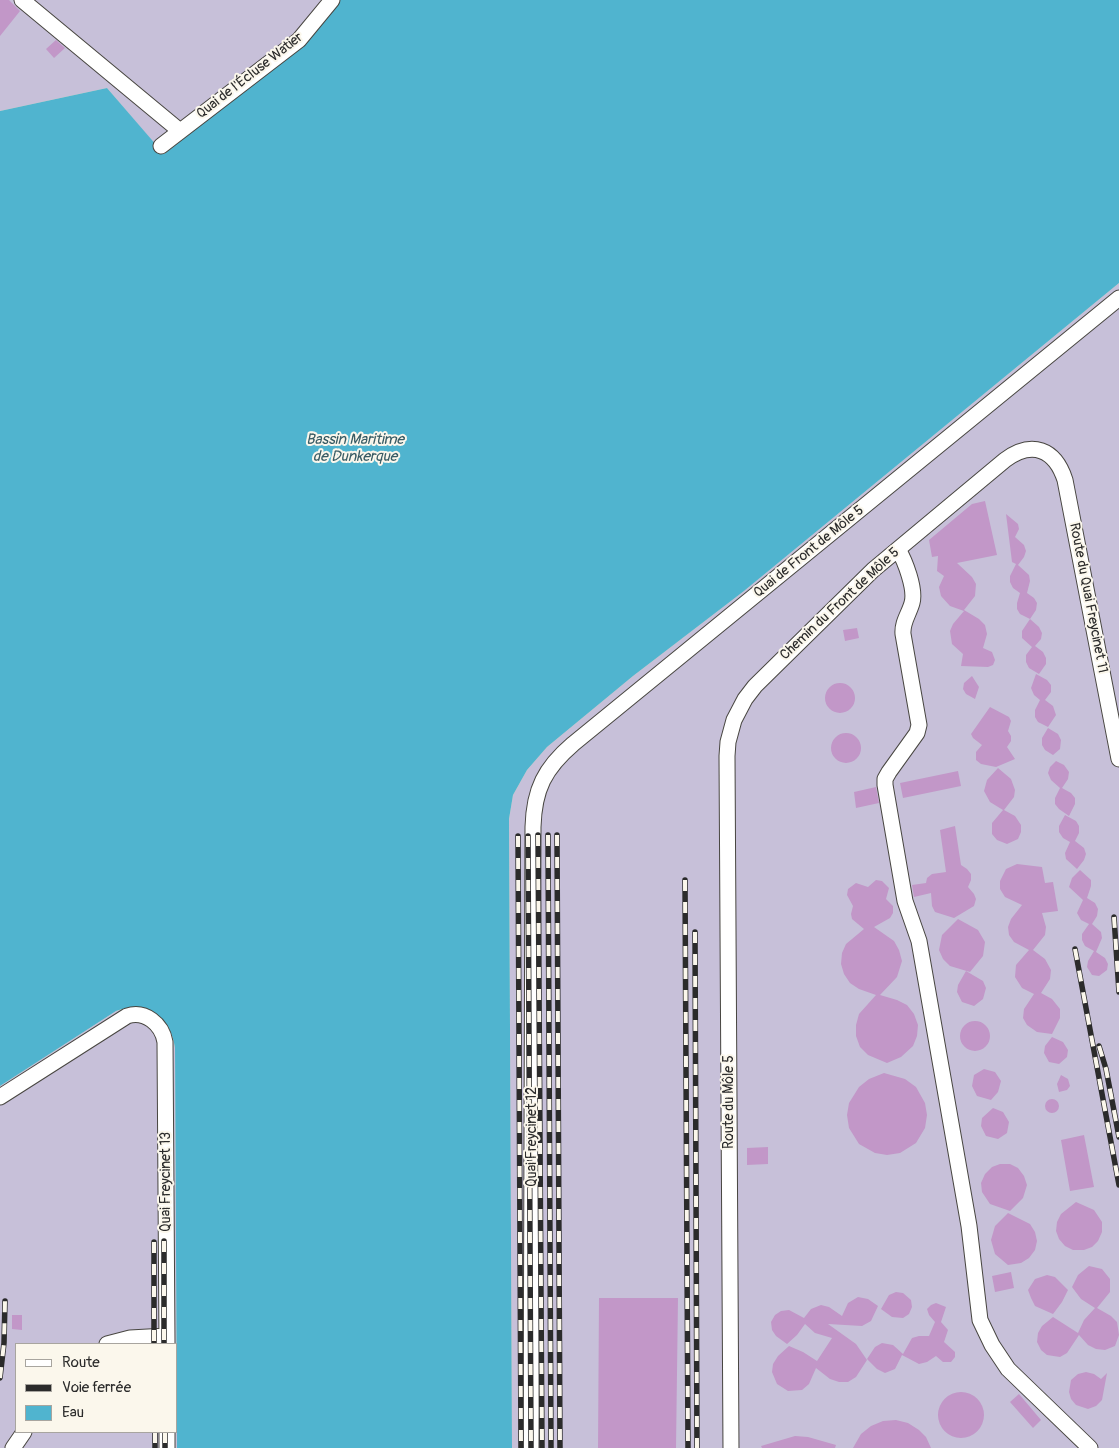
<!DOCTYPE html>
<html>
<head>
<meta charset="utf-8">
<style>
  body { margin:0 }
  #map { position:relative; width:1119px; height:1448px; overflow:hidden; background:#eedebd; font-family:Pangolin,sans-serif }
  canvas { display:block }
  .legend { position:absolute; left:15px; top:1343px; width:162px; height:90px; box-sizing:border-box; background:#fbf7ec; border:1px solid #a8a59f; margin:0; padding:6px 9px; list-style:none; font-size:15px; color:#2b2b2b }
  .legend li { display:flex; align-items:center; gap:10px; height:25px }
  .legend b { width:25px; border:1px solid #a8a59f }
</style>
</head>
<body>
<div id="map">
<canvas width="1119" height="1448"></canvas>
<ul class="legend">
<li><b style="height:6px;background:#fff"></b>Route</li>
<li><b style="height:6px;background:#2b2b2b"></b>Voie ferrée</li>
<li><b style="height:14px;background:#50b4cf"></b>Eau</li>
</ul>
</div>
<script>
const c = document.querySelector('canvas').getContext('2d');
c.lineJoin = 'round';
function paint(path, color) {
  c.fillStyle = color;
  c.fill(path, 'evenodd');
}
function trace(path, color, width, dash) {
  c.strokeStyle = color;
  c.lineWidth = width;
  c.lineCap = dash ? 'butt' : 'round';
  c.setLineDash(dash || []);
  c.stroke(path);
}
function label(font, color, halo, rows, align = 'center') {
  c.font = font + ' Pangolin,sans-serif';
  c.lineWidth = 4;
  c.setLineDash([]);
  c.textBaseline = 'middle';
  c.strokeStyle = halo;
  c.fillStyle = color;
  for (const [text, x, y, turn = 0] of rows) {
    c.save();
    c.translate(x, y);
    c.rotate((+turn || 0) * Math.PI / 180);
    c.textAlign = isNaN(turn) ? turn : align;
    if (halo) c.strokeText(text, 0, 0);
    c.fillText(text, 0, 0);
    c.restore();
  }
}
paint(new Path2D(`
  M0,0H338L304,43L163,154L107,88L0,111Z
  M1119,283V1448H512L509,819L513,795L527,770L547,747L633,676L744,591Z
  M133,1007L150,1010L163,1020L171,1032L175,1048L177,1448H0V1086L116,1011ZM16,1344H176V1432H16Z`), '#c7c0d9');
paint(new Path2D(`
  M338,0H1119V283L744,591L633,676L547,747L527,770L513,795L509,819L512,1448H177L175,1048C171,1017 147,1000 116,1011L0,1086V111L107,88L164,154L304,43Z`), '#50b4cf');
paint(new Path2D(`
  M0,0H9L20,11L0,36Z
  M56,40L65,48L54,58L46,49Z
  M985,501L997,555L957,563L972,577L976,584L975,596L964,610L979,619L985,625L987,634L983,648L992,652L995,660L993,665L988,667L961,666L963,654L952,644L950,631L953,624L964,611L950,606L941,596L939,587L944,576L937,571L938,556L932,557L929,540L972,504Z
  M1006,514L1018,524L1019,529L1015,537L1024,545L1026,551L1024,557L1018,565L1029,575L1030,581L1027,593L1034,598L1037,603L1036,610L1030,619L1020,614L1017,609V603L1020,593L1013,588L1010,582V576L1016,564L1012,562Z
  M1030,619L1039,627L1042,633L1041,639L1035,646L1043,652L1046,658V664L1039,674L1029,668L1026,662V655L1032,647L1022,638V631Z
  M857,628L859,638L845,641L843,630Z
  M1036,674L1047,680L1051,685V692L1045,700L1053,706L1056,715L1048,727L1038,722L1035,717V710L1040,700L1034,695L1031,688Z
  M972,676L979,687L975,699L966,694L963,689L964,683Z
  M825 698a15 15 0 1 1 30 0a15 15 0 1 1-30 0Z
  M990,707L1009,717L1011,721L1008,731L1011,736V741L1007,747L1015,759L996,767L981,764L976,760V752L982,745L973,738L971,734Z
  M1048,728L1058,734L1061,740L1060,749L1053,755L1045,750L1042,745V738Z
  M831 748a15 15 0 1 1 30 0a15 15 0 1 1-30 0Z
  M1056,761L1064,765L1069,772L1068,779L1062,788L1071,793L1075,798V804L1069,816L1059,809L1055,804V798L1060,788L1051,780L1048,773L1050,767Z
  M998,768L1011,779L1015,790L1014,797L1004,810L1015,816L1021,825V832L1018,839L1007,844L997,840L992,834V823L1003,810L990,802L984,791L987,780Z
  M958,771L961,786L903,798L900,783Z
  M876,787L879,803L856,808L854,792Z
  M1065,815L1076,821L1079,826V833L1075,841L1084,848L1086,854L1084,860L1077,869L1066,859L1065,853L1070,842L1063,838L1059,832V826Z
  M955,826L961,865L967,869L971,874V880L968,887L974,894L976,899L974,906L954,918L935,912L932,906L931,893L914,897L912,885L926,883L927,878L932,874L946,872L940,830Z
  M1017,864L1042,867L1045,883L1053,882L1058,911L1042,913L1046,927L1045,935L1033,950L1045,959L1051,970L1050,979L1041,993L1052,999L1060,1009V1018L1052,1034L1037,1032L1027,1025L1023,1018L1024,1009L1034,994L1022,988L1015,977L1016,965L1029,950L1014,942L1009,935L1008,927L1011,919L1022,905L1005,897L1000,889V881L1006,869Z
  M1080,870L1091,880V886L1087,898L1095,903L1098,909L1097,916L1092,924L1101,932L1102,938L1096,952L1105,958L1108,964L1107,970L1099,976L1092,975L1087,967L1088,961L1094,951L1085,946L1082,940V934L1089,924L1081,920L1077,913L1083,900L1069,887L1072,878Z
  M876,880L882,881L889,888L886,899L893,906V913L890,918L874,927L894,941L899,950L902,961L897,977L880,995L897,1000L907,1005L914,1014L918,1025L917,1036L913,1046L901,1057L887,1063L868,1055L860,1047L856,1036V1025L859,1014L876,995L859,989L850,983L844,974L841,964L842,953L846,944L864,929L852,919L851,914L853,906L847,895L848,889L856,883L868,887Z
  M958,919L978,930L985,942L983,956L970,972L950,966L943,959L939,950L942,935Z
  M966,971L983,981L986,988L983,999L974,1006L962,1002L957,992L958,985Z
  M960 1036a15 15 0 1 1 30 0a15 15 0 1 1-30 0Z
  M1052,1037L1063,1042L1068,1050L1067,1057L1059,1064L1049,1062L1044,1053L1045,1046Z
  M984,1069L995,1072L1001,1081L998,1092L991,1100L977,1096L972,1086L974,1075Z
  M884,1073L905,1079L916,1087L925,1103L927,1115L925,1128L916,1143L900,1153L887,1155L875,1153L859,1144L849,1128L847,1115L849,1103L859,1087L869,1079Z
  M1061,1075L1068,1079L1070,1086L1067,1090L1059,1092L1057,1084Z
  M1045 1106a7 7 0 1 1 14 0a7 7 0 1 1-14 0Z
  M993,1108L1003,1112L1009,1122L1007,1133L998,1139L986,1136L981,1126L982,1118Z
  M1084,1135L1094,1187L1070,1191L1061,1140Z
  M768,1147V1164L747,1165V1148Z
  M1000,1164H1010L1018,1168L1024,1176L1027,1185L1023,1198L1010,1211L990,1204L982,1192L981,1183L985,1174L992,1167Z
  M1076,1202L1094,1210L1102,1222V1232L1098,1241L1092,1247L1084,1250H1073L1065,1246L1059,1239L1056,1231L1057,1222L1061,1214Z
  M1008,1213L1030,1224L1035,1232L1037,1241L1035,1250L1029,1258L1021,1263L1008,1265L995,1254L991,1240L995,1226Z
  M1089,1266L1102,1269L1110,1279V1292L1097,1308L1111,1316L1117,1322L1119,1335L1115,1346L1105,1350L1096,1349L1088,1345L1079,1335L1067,1353L1060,1357L1047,1355L1041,1350L1037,1342L1038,1333L1042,1326L1053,1317L1078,1333L1084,1320L1095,1308L1081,1299L1072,1287L1078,1275Z
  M1011,1272L1014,1288L995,1292L992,1276Z
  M1047,1275L1055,1277L1068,1290L1062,1302L1053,1314L1035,1306L1031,1298L1028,1290L1035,1279Z
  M896,1292L903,1293L911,1300L912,1307L909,1314L903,1318L892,1317L881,1309L889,1295Z
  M858,1297L868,1299L878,1306L871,1321L862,1326L828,1324L856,1344L867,1360L856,1377L848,1382H839L830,1379L816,1368L809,1384L802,1390L788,1391L777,1384L772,1372L773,1364L778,1356L789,1346L803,1352L817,1361L832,1338L815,1333L805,1324L797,1335L787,1344L776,1336L772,1330L771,1322L775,1315L781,1311L789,1310L804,1318L811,1309L821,1305L829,1307L842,1316L848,1303Z
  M599,1298H678L676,1448H598Z
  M936,1303L946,1307L941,1322L948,1330L944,1342L955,1352V1357L951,1362H943L936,1356L927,1362L919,1364L902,1355L895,1369L885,1373L877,1369L867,1359L875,1347L882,1343L893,1345L903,1354L912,1338L919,1336H929L935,1322L929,1315L927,1309L931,1305Z
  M12,1315H22V1330L12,1329Z
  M1086,1372L1094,1374L1101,1379L1107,1373L1102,1400L1096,1406L1088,1409L1076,1405L1071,1399L1069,1392L1071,1380L1078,1374Z
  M938 1415a23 23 0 1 1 46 0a23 23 0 1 1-46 0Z
  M1019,1394L1041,1420L1033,1428L1010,1402Z
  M896,1420L908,1423L919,1430L926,1437L931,1448H853L861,1434L871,1426L883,1421Z
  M795,1436L808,1437L836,1445L835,1448H762L761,1446Z`), '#c297c8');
const minor = new Path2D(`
  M22,0L180,131
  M161,146L299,40L332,0
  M898,549C905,561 916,589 912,603C909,614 902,622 903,634L919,725L917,733L889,772L885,779V785L905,901L919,941L969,1226L980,1320L992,1345L1008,1369L1090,1448
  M0,1097L127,1016C145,1010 162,1024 165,1042L167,1344
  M107,1344L130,1338L166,1336
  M167,1432V1448
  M13,1448L24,1432
  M531,1448L533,827C534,789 545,768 573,744L1119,298
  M731,1448L727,756L728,742L734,720L745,699L755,686L873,570L1005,460C1032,440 1055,449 1065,480L1119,759`);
trace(minor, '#484641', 17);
trace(minor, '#fff', 15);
const rail = new Path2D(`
  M538,835L542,1448
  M548,835L551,1448
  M557,835L560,1448
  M518,836L521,1448
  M528,836L531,1448
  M685,880L688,1448
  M1114,917L1119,992
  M695,932L697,1448
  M1075,949L1119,1185
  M1099,1046L1106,1069L1119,1137
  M164,1241V1344
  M154,1242V1344
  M0,1378L4,1343L5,1301
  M155,1432V1448
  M165,1432V1448`);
trace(rail, '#2b2b2b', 5.5);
trace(rail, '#fbf7ec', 4, [11]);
label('14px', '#2b2b2b', '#fbf7ec', [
  ["Quai de l'Écluse Watier",250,76,-38],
  ["Quai de Front de Môle 5",809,552,-39],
  ["Route du Quai Freycinet 11",1088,598,79],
  ["Chemin du Front de Môle 5",840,604,-43],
  ["Route du Môle 5",729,1102,-90],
  ["Quai Freycinet 12",532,1137,-90],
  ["Quai Freycinet 13",166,1182,-90]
]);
label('italic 15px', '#385b64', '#fbf7ec', [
  ["Bassin Maritime",355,440],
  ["de Dunkerque",355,457]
]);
</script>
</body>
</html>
